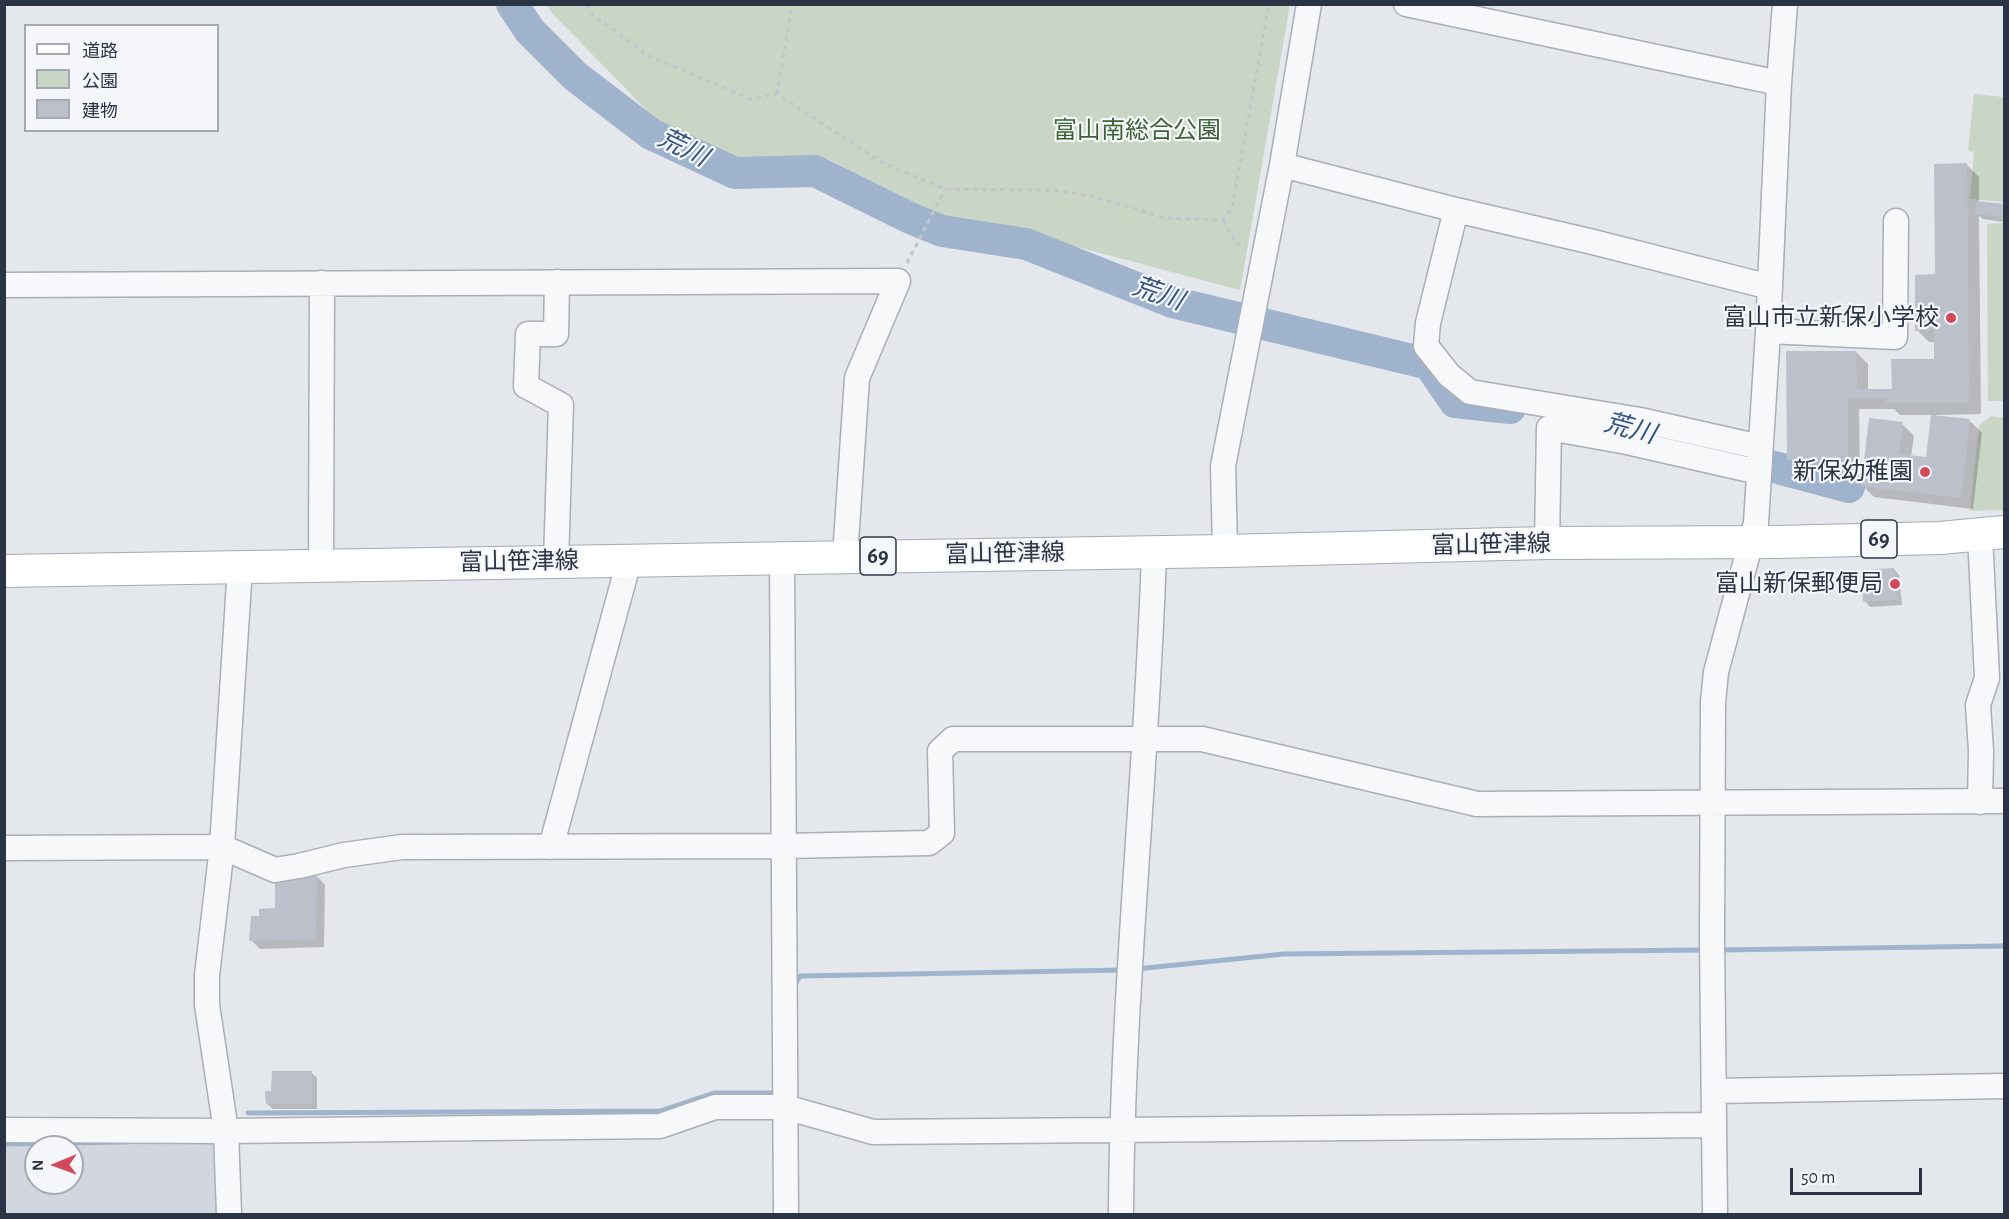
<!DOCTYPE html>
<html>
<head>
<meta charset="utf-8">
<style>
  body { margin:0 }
  #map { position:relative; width:2009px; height:1219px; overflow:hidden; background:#e4e7ec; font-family:"Alegreya Sans","Noto Sans JP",sans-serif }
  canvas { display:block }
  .frame { position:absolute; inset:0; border:6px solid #2b3445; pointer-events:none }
  .legend { position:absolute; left:24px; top:24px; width:195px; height:108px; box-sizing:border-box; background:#f4f6f9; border:2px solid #a4a8b1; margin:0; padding:8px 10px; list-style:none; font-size:18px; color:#2b3445 }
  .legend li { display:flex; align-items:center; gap:12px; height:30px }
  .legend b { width:30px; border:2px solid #a4a8b1 }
  .north { position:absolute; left:24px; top:1135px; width:60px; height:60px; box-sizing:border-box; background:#f4f6f9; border:2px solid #a4a8b1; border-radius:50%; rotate:269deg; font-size:16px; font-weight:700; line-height:24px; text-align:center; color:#2b3445 }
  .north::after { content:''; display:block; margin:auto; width:21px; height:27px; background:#d1495b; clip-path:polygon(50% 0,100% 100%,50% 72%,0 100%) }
  .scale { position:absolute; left:1790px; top:1168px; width:132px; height:27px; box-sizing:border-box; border:3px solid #2b3445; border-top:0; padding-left:8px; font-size:18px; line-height:21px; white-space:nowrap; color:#2b3445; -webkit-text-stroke:4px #f4f6f9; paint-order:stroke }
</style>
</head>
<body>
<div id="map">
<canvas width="2009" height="1219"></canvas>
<div class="frame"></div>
<ul class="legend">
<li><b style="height:8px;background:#fff"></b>道路</li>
<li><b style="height:16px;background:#c9d6c5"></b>公園</li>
<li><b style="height:16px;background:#bbc0ca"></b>建物</li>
</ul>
<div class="north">N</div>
<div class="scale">50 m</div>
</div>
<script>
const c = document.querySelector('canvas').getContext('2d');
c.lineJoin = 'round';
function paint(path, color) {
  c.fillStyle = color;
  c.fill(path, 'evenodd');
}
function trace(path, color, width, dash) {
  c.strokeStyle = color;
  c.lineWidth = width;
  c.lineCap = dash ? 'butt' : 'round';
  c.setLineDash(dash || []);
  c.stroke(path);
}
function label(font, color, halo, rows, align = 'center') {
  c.font = font + ' "Alegreya Sans","Noto Sans JP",sans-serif';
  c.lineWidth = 4.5;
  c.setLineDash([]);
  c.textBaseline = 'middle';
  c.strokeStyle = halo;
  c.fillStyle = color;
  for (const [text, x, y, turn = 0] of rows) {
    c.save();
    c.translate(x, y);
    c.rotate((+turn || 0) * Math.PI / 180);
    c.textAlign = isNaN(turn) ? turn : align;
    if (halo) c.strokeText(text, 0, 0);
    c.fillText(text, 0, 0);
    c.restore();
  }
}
paint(new Path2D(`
  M5,1140L216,1141V1214H5ZM36,1147H72V1183H36Z`), '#d2d6de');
paint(new Path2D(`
  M547,5H1290L1240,290L1062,243L946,224L829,159L747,167L655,119L552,13Z
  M1974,94L2004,97V202L1970,199L1974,152L1968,151Z
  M2004,223V401H1988L1987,224Z
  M1991,416L2004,418V510L1970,511L1979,425Z`), '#c9d6c5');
paint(new Path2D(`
  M1967,165L1979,177V202L2004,205V222L1983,219L1979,216L1981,414L1936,415V417L1970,421L1982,433L1973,509L1874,497L1862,485L1902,424L1914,436L1911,457L1928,459L1933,415H1900L1894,409H1859L1860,471L1800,472L1788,460L1856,352L1868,364V390H1893L1936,360V342H1929L1917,330L1936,276Z
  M1894,569L1899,575L1902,605L1870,607L1865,601Z
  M317,876L325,885L324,947L260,949L251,940L260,918L277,910Z
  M311,1072L317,1078V1109H273L267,1104L273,1092Z`), '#0003');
trace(new Path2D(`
  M1717,950L2004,946
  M1136,969L1284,954L1705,950
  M794,986L800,976L1124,970
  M248,1113L660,1111L714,1093H780
  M4,1144L126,1142`), '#9fb4cc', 5);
trace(new Path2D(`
  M512,4L530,31L575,76L651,134L735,173L815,171L910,218L942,231L1026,244L1172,302L1429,364L1455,402L1510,408
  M1624,427L1849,487`), '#9fb4cc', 32);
paint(new Path2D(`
  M1967,163L1969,403H1886L1887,398H1848V460H1787L1786,351H1856L1857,389H1892L1891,359H1934V330L1915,331V275L1935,274L1934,164Z
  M1977,201L2004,204V217L1975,214Z
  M1931,415L1970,419L1961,498L1861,486L1869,418L1903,422L1899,454L1926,457Z
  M1894,568L1897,600L1863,602L1861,570Z
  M317,875L316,939L249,941L251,916H259V909L275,908V876Z
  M272,1071H312V1104H266L265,1091H271Z`), '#bbc0ca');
const minor = new Path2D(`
  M1406,4L1779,83
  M1282,165L1456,210
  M4,285L898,281L857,378L845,557
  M1768,331L1895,337L1896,221
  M1760,447L1640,420L1470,392L1449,375L1426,346L1428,323L1456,210L1593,242L1770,287
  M1980,535L1987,678L1978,705L1981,751L1980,802
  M1547,543L1549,428L1627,442L1759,472
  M1225,551L1223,466L1282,165L1309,4
  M782,558L786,1214
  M556,562L561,405L526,386L528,334H556L557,282
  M321,565L322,283
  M551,847L629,561
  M4,848L222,847L275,870L299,866L344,855L402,847L785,846L929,843L942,833L940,751L953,739H1202L1477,804L2004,801
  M1714,1091L2004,1086
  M4,1130L226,1131L660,1126L715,1107H785L873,1132L1713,1125
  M229,1214L226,1131L207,1005V975L222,847L240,567
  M1121,1214C1122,993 1147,773 1154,552
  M1715,1214L1712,939L1713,702L1716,672L1756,523L1768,331L1779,83L1785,4`);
const major = new Path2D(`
  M4,571L1225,551L1547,543L1777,542L1940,538L2004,532`);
trace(minor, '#a9aeb7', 27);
trace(major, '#a3abb8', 34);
trace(new Path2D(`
  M587,4L593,15L649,56L751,99L777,94L883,163L945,189L1051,190L1091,196L1165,218L1223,220L1232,208L1269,4
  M777,94L792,4
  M1223,220L1237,244L1246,246
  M907,263L945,189`), '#c2c5cb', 3, [4.5, 4.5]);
trace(minor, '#f7f8fa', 24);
trace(major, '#fff', 32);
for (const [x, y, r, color] of [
  [1951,318,6,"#d1495b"],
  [1925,472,6,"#d1495b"],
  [1895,584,6,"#d1495b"]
]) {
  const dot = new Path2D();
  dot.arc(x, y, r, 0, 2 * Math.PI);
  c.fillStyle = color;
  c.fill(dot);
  trace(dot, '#f4f6f9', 2);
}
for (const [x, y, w] of [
  [1879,539,36],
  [878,556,36]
]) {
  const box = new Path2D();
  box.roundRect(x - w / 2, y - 19, w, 38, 4.5);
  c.fillStyle = '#f4f6f9';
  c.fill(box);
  trace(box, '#2b3445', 1.5);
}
label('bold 22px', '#2b3445', null, [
  ["69",1879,539],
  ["69",878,556]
]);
label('24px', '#3f6138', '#f4f6f9', [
  ["富山南総合公園",1137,131]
]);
label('24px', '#2b3445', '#f4f6f9', [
  ["富山市立新保小学校",1939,318],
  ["新保幼稚園",1913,472],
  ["富山新保郵便局",1883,584]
], 'right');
label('24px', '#2b3445', '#f4f6f9', [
  ["富山笹津線",1491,545,-1],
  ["富山笹津線",1005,554,-1],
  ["富山笹津線",519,562,-1]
]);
label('italic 26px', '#34527a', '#f4f6f9', [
  ["荒川",683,148,26],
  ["荒川",1158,294,19],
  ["荒川",1630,429,15]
]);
</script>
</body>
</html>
